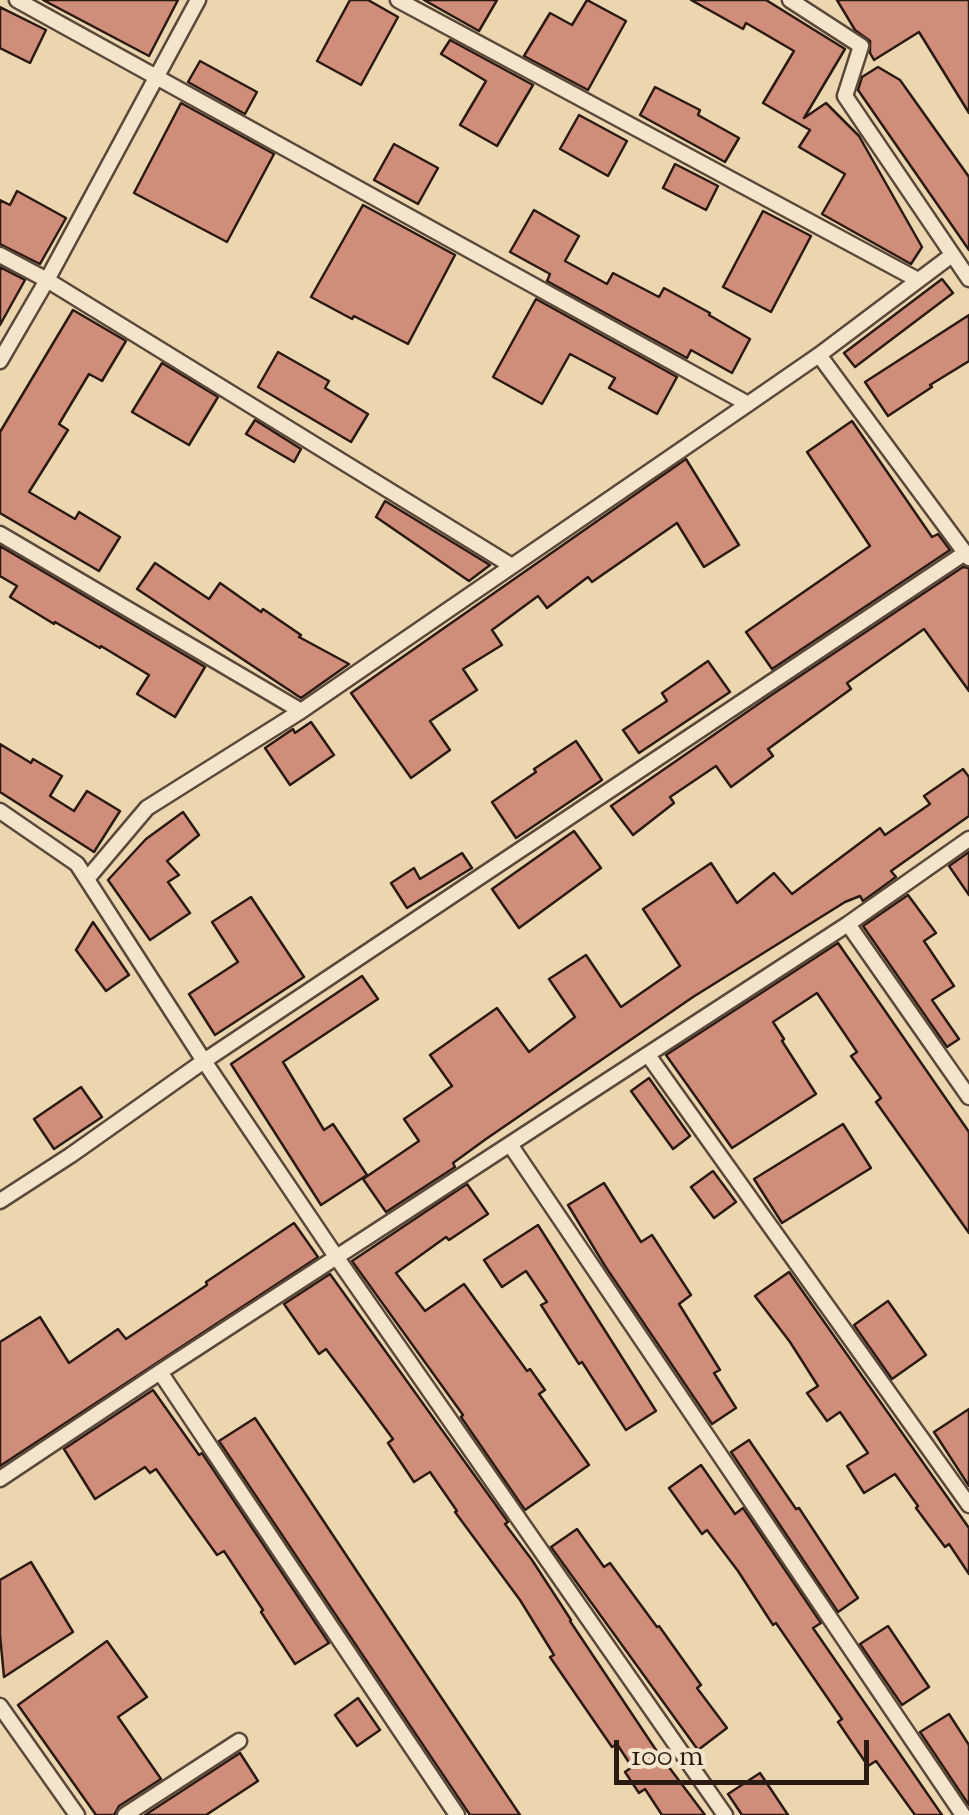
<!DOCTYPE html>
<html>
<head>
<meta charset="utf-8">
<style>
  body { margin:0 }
  #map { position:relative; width:969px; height:1815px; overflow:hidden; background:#ecd6b0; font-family:"Sorts Mill Goudy",serif }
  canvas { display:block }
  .scale { position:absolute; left:614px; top:1740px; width:255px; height:45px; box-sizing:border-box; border:5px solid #2a1a12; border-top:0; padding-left:12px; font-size:30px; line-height:35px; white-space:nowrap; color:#2a1a12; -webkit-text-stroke:8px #f3e4cc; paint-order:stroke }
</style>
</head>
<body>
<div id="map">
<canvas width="969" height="1815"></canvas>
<div class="scale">100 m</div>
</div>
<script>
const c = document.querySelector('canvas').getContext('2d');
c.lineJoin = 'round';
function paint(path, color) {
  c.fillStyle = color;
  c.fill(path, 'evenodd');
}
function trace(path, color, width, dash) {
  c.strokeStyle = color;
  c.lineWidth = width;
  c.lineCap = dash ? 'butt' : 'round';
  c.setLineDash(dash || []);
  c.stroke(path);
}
const building = new Path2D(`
  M43,0H178L149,56Z
  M350,0H368L398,17L361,85L317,61Z
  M424,0H497L479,31Z
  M587,0L626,21L588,90L524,56L550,13L572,25Z
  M691,0H766L845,49L804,118L826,103L859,136L922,247L911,264L822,214L845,174L799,147L810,130L763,103L794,51L746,23L743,29Z
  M837,0H969V113L919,32L874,60L870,53V41L855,30Z
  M0,7L46,30L30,63L0,48Z
  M450,40L533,85L497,146L460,125L486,81L441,54Z
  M200,61L257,92L245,114L188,82Z
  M878,67L900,80L969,177V250L858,90L862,77Z
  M655,87L700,110L698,115L739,138L725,162L640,115Z
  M181,103L274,154L227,242L134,193Z
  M579,115L627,141L608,176L560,149Z
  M394,144L438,168L418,204L374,180Z
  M675,164L718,186L706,210L663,188Z
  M17,191L66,218L40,264L0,244V200L10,205Z
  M363,205L455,255L408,344L354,316L352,319L311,297Z
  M534,210L579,236L565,261L607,284L613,273L659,297L664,288L710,313L709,315L750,339L732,373L691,350L687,358L547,281L550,274L510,252Z
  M763,211L811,236L771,312L723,287Z
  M0,267L25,280L0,325Z
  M942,279L953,293L855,367L844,353Z
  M536,299L677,377L657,414L609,388L615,378L570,354L542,404L493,377Z
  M73,310L126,341L102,381L89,374L59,424L68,430L29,492L75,519L79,512L120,537L99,571L0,513V432Z
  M969,315V361L930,385L932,387L888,416L865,382Z
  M278,352L329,381L325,388L368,414L351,442L258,387Z
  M162,363L218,397L189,445L132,412Z
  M255,420L301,449L294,462L246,434Z
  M852,421L932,537L938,534L950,550L772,669L746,632L870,546L807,452Z
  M686,459L739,545L704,567L677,523L592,582L588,577L547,608L538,596L492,630L502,645L463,669L477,690L430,721L450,750L411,778L351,693Z
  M385,501L490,565L469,581L376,517Z
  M0,546L205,667L175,717L137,694L149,675L101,646L100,648L55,622L54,624L10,597L17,586L0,576Z
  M155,563L209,599L220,583L261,612L263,609L301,635L299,637L349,664L301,698L137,589Z
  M963,567L969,568V691L924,629L847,683L851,689L768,749L773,756L731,787L716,766L670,797L674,803L633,835L611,806L770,696Z
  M708,661L730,692L639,753L623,730L667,701L662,693Z
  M311,722L334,755L290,785L265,748L293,729L295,733Z
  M576,741L602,780L516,838L492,802L536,772L534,769Z
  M0,744L31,763L33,759L62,776L50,796L74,811L87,791L120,811L94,852L0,792Z
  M963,769L969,777V816L891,871L896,877L863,901L860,896L845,902L693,997L486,1139L453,1163L455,1167L386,1212L363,1179L419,1141L404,1119L452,1086L430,1055L497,1008L529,1052L575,1017L549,979L586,955L621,1007L680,966L643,909L711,863L737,903L774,873L792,894L880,828L885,835L930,804L924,796Z
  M183,812L199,835L167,861L179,875L168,882L190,913L150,940L108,880L146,839Z
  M574,831L601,868L519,928L492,889Z
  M969,852V895L949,866Z
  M462,853L472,868L407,908L391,883L414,868L420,879Z
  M908,895L936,933L924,941L954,986L932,1000L959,1039L947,1047L863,926Z
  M251,897L304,977L215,1035L189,994L238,962L212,922Z
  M93,922L129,975L106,991L76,950Z
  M838,943L969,1132V1233L876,1102L881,1098L851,1056L857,1052L817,993L773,1022L784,1039L782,1041L816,1094L732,1148L666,1055Z
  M362,976L378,999L283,1062L324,1130L333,1124L367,1175L321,1205L231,1064Z
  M649,1078L690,1136L673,1149L631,1091Z
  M81,1087L102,1117L54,1149L34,1119Z
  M843,1124L871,1168L782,1223L754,1179Z
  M713,1171L736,1202L714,1218L691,1187Z
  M604,1183L641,1242L652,1235L691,1295L679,1304L720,1370L714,1373L736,1408L712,1424L605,1266L568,1205Z
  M467,1184L488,1214L449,1240L446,1237L396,1273L425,1311L464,1284L527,1371L530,1369L545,1390L539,1394L589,1465L525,1510L461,1417L463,1415L352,1261Z
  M294,1223L318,1257L0,1466V1342L40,1317L69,1363L118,1329L126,1339L207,1285L206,1282Z
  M538,1225L656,1411L626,1430L582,1362L579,1364L541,1305L547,1302L526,1271L502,1287L484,1260Z
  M789,1272L969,1528V1574L949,1544L945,1547L916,1508L918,1506L895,1474L864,1493L847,1466L868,1453L840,1412L827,1421L807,1393L818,1386L790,1342L755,1296Z
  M330,1274L508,1522L505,1524L532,1560L571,1620L570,1621L656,1750L705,1815H662L645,1789L639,1793L625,1772L632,1767L617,1744L612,1747L550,1657L554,1655L520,1600L455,1512L457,1511L430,1472L414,1482L388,1443L393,1439L360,1394L326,1349L319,1354L284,1304Z
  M888,1301L926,1355L892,1379L854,1325Z
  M153,1390L199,1455L202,1453L329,1643L295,1664L261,1612L263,1610L224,1551L217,1555L156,1469L150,1473L145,1467L95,1499L64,1449Z
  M969,1409V1486L934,1432Z
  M255,1418L372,1594L520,1815H470L219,1441Z
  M749,1440L796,1509L799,1508L858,1598L838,1612L731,1452Z
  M701,1465L735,1514L743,1508L821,1623L813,1628L942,1815H915L876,1761L868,1766L838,1722L842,1719L776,1623L773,1625L738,1571L707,1530L702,1534L669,1488Z
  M577,1529L604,1567L610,1563L657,1627L659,1626L701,1685L697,1688L727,1728L698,1750L551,1547Z
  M31,1562L73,1632L4,1677L0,1635V1580Z
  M888,1626L929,1687L902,1705L860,1644Z
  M107,1641L147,1697L118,1717L161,1779L119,1806L114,1815H96L18,1705Z
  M358,1698L380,1730L357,1746L335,1715Z
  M949,1714L969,1745V1805L920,1732Z
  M240,1753L258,1781L206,1815H145Z
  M760,1773L788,1815H742L728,1794Z`);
paint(building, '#d08d7a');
trace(building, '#2a1a12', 2.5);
const street = new Path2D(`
  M17,0L748,404
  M398,0L918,280
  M790,0L861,46L845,96L969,279
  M0,255L47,280L512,566
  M819,355L969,558
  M0,361L47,280L198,0
  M0,534L301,711
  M0,811L77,864L204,1061L337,1258L725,1815
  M87,879L147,808L301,711L748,404L819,355L952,255
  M848,924L969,1097
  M648,1055L969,1505
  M511,1146L963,1815
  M0,1201L71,1155L204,1061L965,553
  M160,1372L457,1815
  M0,1479L160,1372L848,924L969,839
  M0,1706L77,1815
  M125,1815L239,1741`);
trace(street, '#5a493a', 19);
trace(street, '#f3e4cc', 14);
</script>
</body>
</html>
